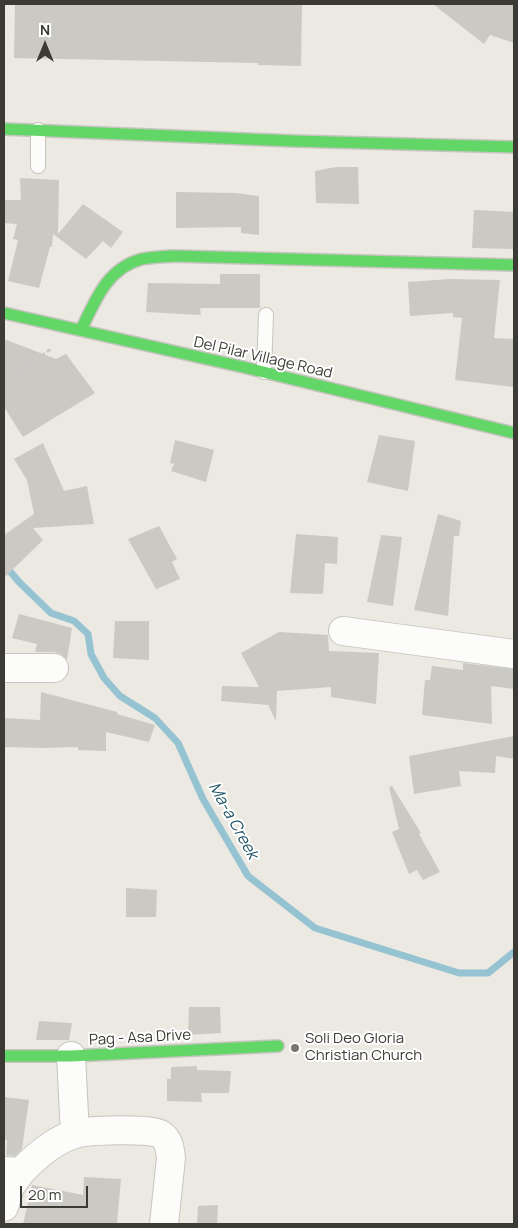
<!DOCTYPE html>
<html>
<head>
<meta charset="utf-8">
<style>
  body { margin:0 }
  #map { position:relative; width:518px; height:1228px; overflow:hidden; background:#ebe9e1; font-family:Manrope,sans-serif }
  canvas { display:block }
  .frame { position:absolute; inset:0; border:5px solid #3c3a35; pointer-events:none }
  .north { position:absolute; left:20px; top:20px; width:50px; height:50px; -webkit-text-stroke:4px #fff; paint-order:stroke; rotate:0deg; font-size:14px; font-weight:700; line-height:20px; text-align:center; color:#3c3a35 }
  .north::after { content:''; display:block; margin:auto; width:18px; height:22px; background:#3c3a35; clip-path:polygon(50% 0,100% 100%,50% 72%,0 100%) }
  .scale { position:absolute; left:20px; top:1186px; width:68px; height:22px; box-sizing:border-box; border:2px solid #3c3a35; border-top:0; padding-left:6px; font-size:15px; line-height:18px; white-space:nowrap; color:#3c3a35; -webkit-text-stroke:4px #fff; paint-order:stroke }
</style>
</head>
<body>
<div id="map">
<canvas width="518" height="1228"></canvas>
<div class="frame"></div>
<div class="north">N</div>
<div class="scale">20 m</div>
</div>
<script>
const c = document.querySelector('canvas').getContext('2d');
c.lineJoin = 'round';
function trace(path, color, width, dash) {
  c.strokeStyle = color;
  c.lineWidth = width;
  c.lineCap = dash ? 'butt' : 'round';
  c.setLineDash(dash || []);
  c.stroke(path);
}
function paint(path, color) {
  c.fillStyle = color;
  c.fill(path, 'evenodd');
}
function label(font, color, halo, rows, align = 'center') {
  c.font = font + ' Manrope,sans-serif';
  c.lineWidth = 4;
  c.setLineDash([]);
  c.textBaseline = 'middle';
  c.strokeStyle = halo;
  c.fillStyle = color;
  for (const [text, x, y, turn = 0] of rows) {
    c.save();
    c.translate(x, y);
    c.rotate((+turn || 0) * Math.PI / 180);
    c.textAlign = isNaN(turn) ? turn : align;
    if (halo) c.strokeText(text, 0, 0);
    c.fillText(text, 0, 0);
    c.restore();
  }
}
trace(new Path2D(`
  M4,564L19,582L51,613L74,621L88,634L91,654L104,678L120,696L155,718L178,743L203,799L248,876L315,928L459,973H488L514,952`), '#96c3d1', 7);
paint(new Path2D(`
  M15,4H302L301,66L258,65V63L14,58Z
  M433,4H514V43L490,35L484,44Z
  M336,167H358L359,204L316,203L315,171Z
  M20,178L59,180L58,234L83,204L123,232L111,248L103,241L86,259L53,234L52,247H50L39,288L8,281L18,240L13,239L17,224L4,223V200H21Z
  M176,192L235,193L259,196V235L241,233V227L176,228Z
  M474,210L514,212V249L472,248Z
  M220,274H260V308H200L201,315L146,312L148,283L220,284Z
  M450,279L500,280L494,338L514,339V387L455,380L462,318L453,317V313L410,316L408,282Z
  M4,339L56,359L66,354L95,393L23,437L4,407Z
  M379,435L415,441L408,491L367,482Z
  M175,440L214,450L206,482L171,471L174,464L170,463Z
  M43,443L64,491L87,486L94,524L33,528L43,540L4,578V535L34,514L27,480L14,459Z
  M438,514L461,521L459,536H454L448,616L414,610Z
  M159,526L177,559L172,562L180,579L156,589L128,539Z
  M296,534L338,537L337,564L325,563L323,594L290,593Z
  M381,535L402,537L393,606L367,602Z
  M19,614L72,628L67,660L61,654L54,652H35L37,644L12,638Z
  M115,621H149V660L113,658Z
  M279,632L328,635L329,651L379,653L376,704L331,697V687L277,691L276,721L268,705L221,701L222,686L259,687L241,653Z
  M463,663L514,669V689L491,686L492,724L422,715L425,680H430L432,666L463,670Z
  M41,692L117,712V714L155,725L149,742L106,732V751L78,750V747L41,748L4,747V718L40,720Z
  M514,736V759L496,756L495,773L459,771L461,786L414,794L409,756Z
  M392,786L421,833L419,834L440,872L423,880L417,870L409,874L392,832L399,829L389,787Z
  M126,888L157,890L156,917H126Z
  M189,1007H220L221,1033L188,1035Z
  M39,1021L72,1023L69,1040H36Z
  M197,1066V1070L231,1071L229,1093H201L202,1102L167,1101V1079H171V1067Z
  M4,1097L29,1100L22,1149L15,1156L6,1155L7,1140L4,1139Z
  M84,1177L121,1179L117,1224H23L32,1185L83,1195Z
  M218,1205L217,1224H197L198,1206Z`), '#cbc9c3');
const lane = new Path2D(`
  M38,166V130
  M264,372L266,315`);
const street = new Path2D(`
  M343,631L514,654
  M4,668H54
  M71,1056L75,1134
  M4,1171L21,1172C35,1157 55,1140 75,1134C87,1130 151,1128 160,1134C169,1139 170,1149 171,1158L164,1224
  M4,1207L10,1187L21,1172`);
const fast = new Path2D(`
  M4,129L294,141L514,147
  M4,313L243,367L514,433
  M81,330C95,301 107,268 142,259C152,257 163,257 173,256L514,265
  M4,1056H71L278,1046`);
trace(lane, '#c6c4be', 16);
trace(street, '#c6c4be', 30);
trace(fast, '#c6c4be', 14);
trace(new Path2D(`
  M4,381L51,349`), '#cccac8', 3, [4, 2.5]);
trace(lane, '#fcfcfa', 14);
trace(street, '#fcfcfa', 28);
trace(fast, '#63d668', 11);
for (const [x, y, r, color] of [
  [295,1048,5,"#797771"]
]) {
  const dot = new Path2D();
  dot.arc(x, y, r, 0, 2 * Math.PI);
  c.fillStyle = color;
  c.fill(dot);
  trace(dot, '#fff', 2);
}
label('15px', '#3c3a35', '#fff', [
  ["Del Pilar Village Road",263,358,13],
  ["Pag - Asa Drive",140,1038,-3]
]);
label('15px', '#3c3a35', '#fff', [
  ["Soli Deo Gloria",305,1039],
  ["Christian Church",305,1056]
], 'left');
label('italic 16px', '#1d5364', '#fff', [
  ["Ma-a Creek",233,821,61]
]);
</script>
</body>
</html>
